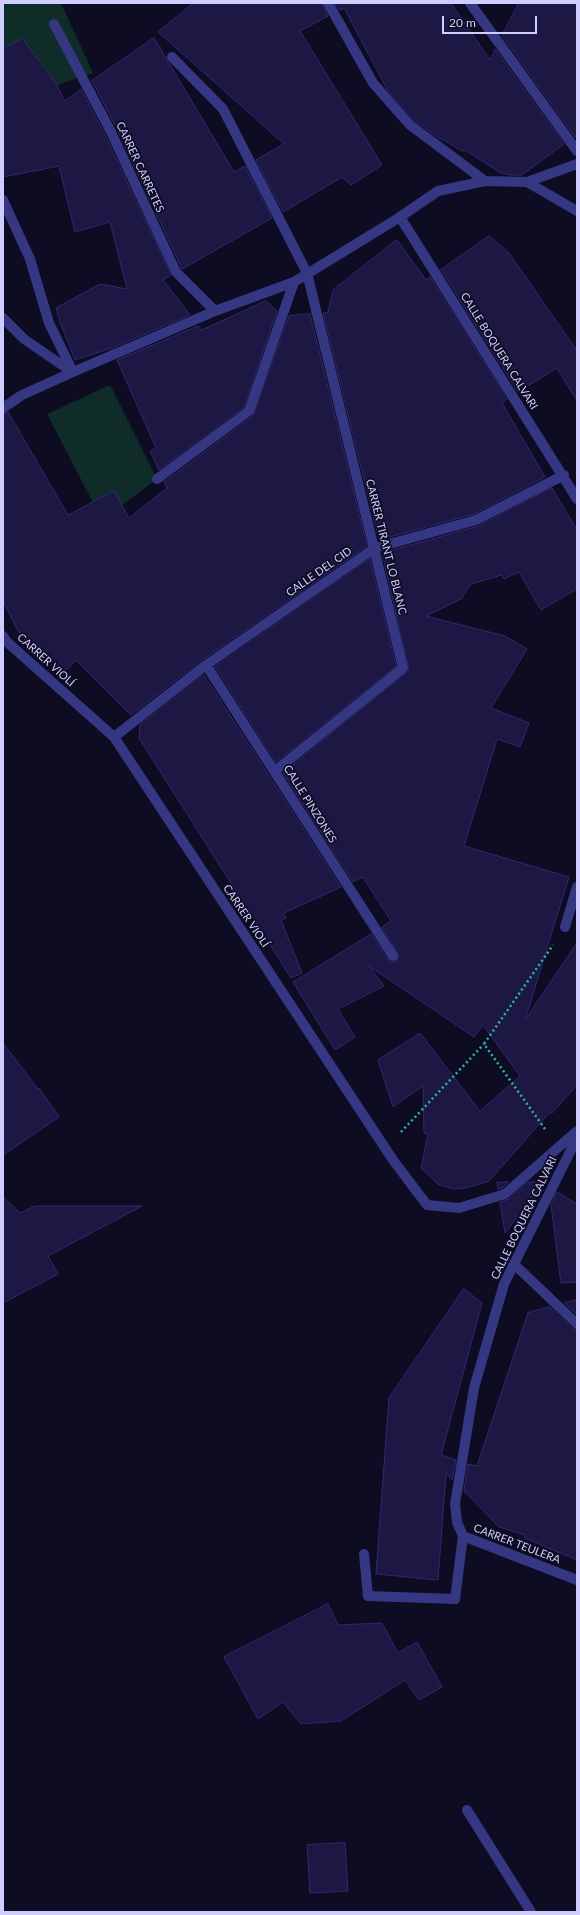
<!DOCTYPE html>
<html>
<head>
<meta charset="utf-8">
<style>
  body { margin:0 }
  #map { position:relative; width:580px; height:1915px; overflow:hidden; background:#0e0c22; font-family:Lato,sans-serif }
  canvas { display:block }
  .frame { position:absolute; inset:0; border:4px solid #cfcdff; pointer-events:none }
  .scale { position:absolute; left:442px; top:16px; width:95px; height:18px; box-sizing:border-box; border:2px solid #cfcdff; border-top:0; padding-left:5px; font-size:12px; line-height:14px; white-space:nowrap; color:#cfcdff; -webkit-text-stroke:3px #0e0c22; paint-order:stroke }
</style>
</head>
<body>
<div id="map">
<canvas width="580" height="1915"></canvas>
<div class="frame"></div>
<div class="scale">20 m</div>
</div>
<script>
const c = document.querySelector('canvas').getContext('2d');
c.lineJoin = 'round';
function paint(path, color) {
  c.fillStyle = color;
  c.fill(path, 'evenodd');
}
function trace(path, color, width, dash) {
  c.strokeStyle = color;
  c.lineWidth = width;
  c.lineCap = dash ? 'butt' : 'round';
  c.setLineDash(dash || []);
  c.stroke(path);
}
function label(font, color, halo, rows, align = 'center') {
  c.font = font + ' Lato,sans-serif';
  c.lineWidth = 3.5;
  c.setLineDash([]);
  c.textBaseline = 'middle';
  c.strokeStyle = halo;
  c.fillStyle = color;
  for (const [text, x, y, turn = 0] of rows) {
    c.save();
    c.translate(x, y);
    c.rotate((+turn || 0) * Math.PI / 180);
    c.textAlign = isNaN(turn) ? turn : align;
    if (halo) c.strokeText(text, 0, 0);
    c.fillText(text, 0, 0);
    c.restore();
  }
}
paint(new Path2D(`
  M3,3H61L93,73L3,103Z
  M110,385L157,479L102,520L47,414Z`), '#0f2c29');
const building = new Path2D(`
  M194,3H322L328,16L300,31L382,165L351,185L342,177L283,212L256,160L284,144L158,32Z
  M335,3H451L490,60L495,49L564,144L522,175H511L501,173L465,150L462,151L436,136L414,120L388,91L344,8L340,10Z
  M519,3H577V135L575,137L502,36Z
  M154,38L234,172L245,166L272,218L182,269L116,127L92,81Z
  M23,39L55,82L65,101L81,89L104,133L171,275L163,280L190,315L112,348L75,360L60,322L56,308L100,284L127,289L110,222L75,232L59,166L3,177V48Z
  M489,236L509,253L577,351V401L557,368L518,392L441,270Z
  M397,240L426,280L430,277L507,399L502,403L545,477L474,514L379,540L323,313L328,312L333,290Z
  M266,301L277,311L244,407L159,470L150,451L156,448L117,360L198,326L201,330Z
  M310,314L367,546L202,660L131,715L76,660L64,673L36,648L33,650L18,631L3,601V414L8,412L68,515L114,491L129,518L167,488L164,482L253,416L289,316Z
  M552,488L577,530V589L541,610L519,572L504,579L502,575L471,584L461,599L426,616L505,636L527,649L491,708L529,723L520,747L497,739L464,846L569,877L525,1020L577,943V1085L552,1113L550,1112L489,1181L466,1188L453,1189L438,1184L421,1168L428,1134L424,1133L423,1086L393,1107L378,1060L420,1033L480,1111L520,1076L483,1025L474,1037L369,966L384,986L338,1009L355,1037L335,1050L293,982L371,934L390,962H396L399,955L382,927L391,921L363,877L353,882L283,773L409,670L382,553L478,526Z
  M370,559L396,666L276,762L215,667Z
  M204,675L341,887L284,913L286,918L281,920L302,973L291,978L139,738L140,725Z
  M3,1043L38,1089L39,1088L59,1117L3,1155Z
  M508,1182L502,1188L498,1189L497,1183Z
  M528,1182H545L505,1233L500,1202L509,1199Z
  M557,1192L577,1204V1282L561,1283L551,1205Z
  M3,1197L20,1213L35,1206H142L48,1256L58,1274L3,1303Z
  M464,1289L482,1303L441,1455L456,1460L452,1480L446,1473L438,1580L376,1574L389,1398Z
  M577,1300V1315L565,1303Z
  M550,1307L573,1329L577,1330V1560L525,1538L524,1535L499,1527L464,1491L468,1464L477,1466L528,1313Z
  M328,1604L338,1625L382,1623L398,1653L417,1642L442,1687L419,1700L405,1680L341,1721L301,1724L283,1702L258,1719L224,1657Z
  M345,1843L348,1891L310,1893L307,1845Z`);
paint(building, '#1d1743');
trace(building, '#312871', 1);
trace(new Path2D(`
  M545,1129L484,1044L553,945
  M401,1132L484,1044`), '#28b8a5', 2.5, [2, 3]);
trace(new Path2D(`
  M328,3L373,83L410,125L485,181
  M470,3L577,151
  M54,24L110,130L176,272L215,311
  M172,57L223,109L307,273L403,668L275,771
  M527,182L577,211
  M3,200L30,259L49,323L73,372
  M400,217L577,499
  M3,318L24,339L72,372
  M3,408L22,395L73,372L215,311L294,282L400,217L438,191L485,181L527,182L577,164
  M157,479L249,411L294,282
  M3,636L7,642L114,737L393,1160L427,1205L459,1208L505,1194L577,1131
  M206,665L393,956
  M114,737L206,665L375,548L476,520L564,475
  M565,927L577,887
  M577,1138L504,1284L474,1388L455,1504L457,1522L463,1536L577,1580
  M514,1264L577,1324
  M364,1554L368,1596L455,1599L463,1536
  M467,1810L531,1912`), '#353783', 10);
label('11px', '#cfcdff', '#0e0c22', [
  ["CARRER CARRETES",140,167,65],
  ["CALLE BOQUERA CALVARI",499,351,58],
  ["CARRER TIRANT LO BLANC",386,547,76],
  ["CALLE DEL CID",319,572,-35],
  ["CARRER VIOLÍ",46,660,42],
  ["CALLE PINZONES",310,804,58],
  ["CARRER VIOLÍ",246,916,56],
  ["CALLE BOQUERA CALVARI",524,1218,-64],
  ["CARRER TEULERA",517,1544,21]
]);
</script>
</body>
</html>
